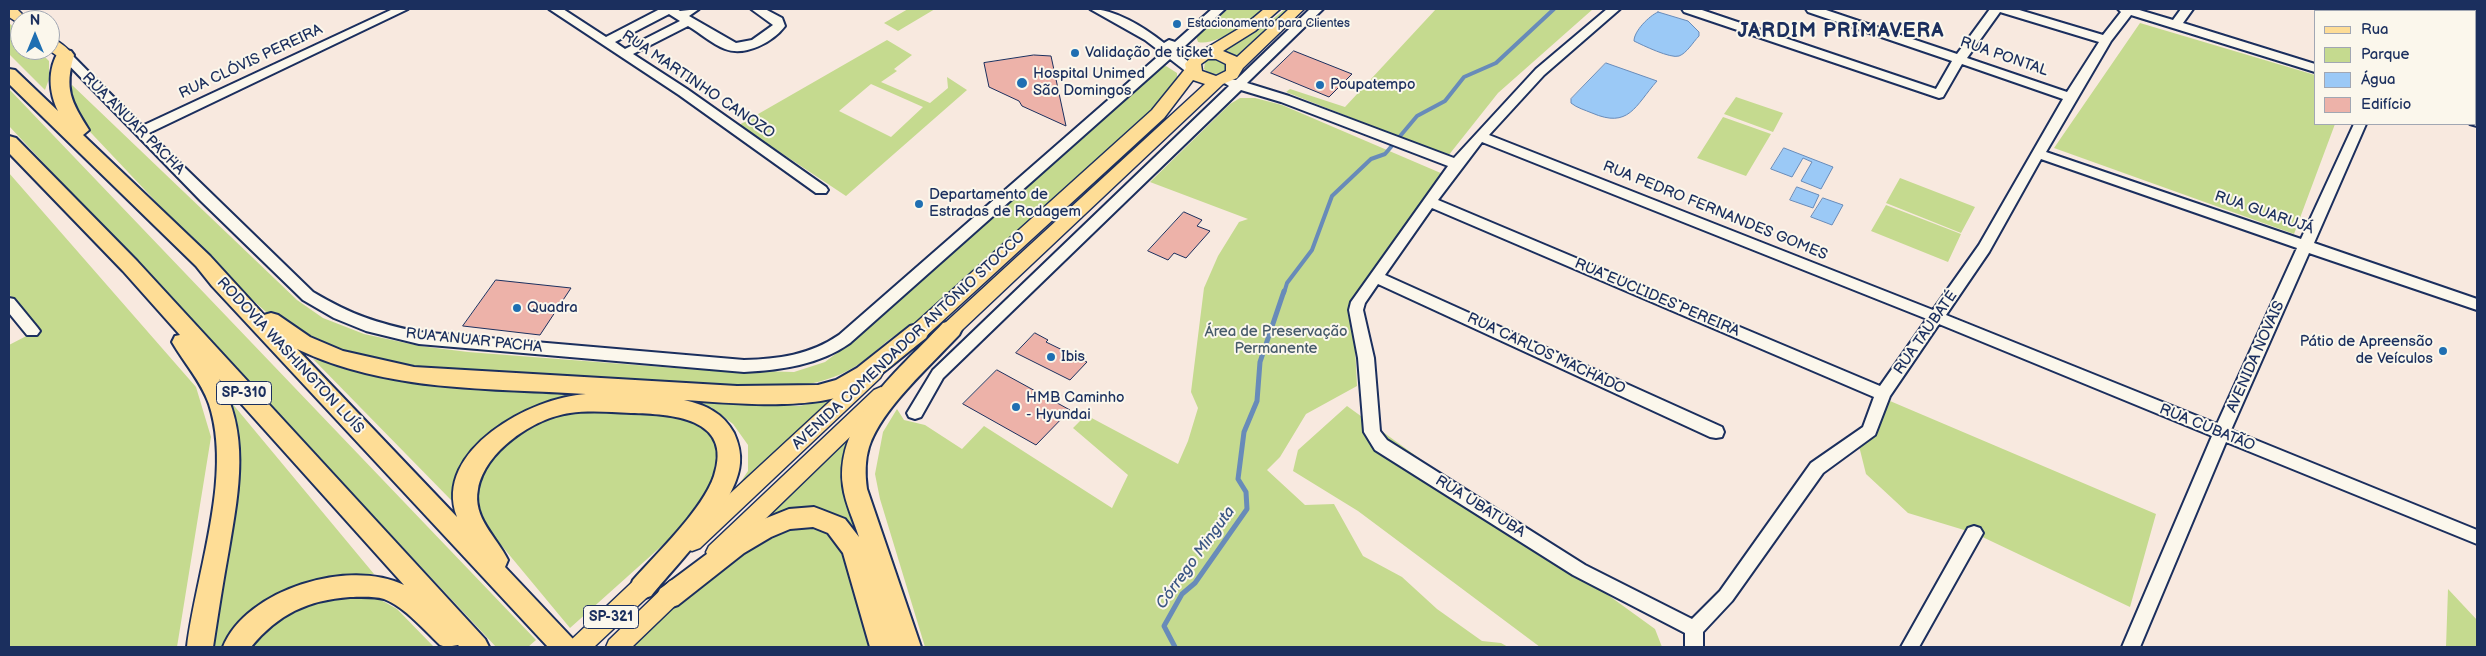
<!DOCTYPE html>
<html>
<head>
<meta charset="utf-8">
<style>
  body { margin:0 }
  #map { position:relative; width:2486px; height:656px; overflow:hidden; background:#f8e9df; font-family:"Balsamiq Sans",sans-serif }
  canvas { display:block }
  .frame { position:absolute; inset:0; border:10px solid #1b2f5e; pointer-events:none }
  .legend { position:absolute; left:2314px; top:10px; width:162px; height:115px; box-sizing:border-box; background:#fbf7ec; border:1px solid #a1a7b3; margin:0; padding:6px 9px; list-style:none; font-size:15px; color:#1b2f5e }
  .legend li { display:flex; align-items:center; gap:10px; height:25px }
  .legend b { width:25px; border:1px solid #a1a7b3 }
  .north { position:absolute; left:10px; top:10px; width:50px; height:50px; box-sizing:border-box; background:#fbf7ec; border:1px solid #a1a7b3; border-radius:50%; rotate:0deg; font-size:14px; font-weight:700; line-height:20px; text-align:center; color:#1b2f5e }
  .north::after { content:''; display:block; margin:auto; width:18px; height:22px; background:#1f6fb2; clip-path:polygon(50% 0,100% 100%,50% 72%,0 100%) }
</style>
</head>
<body>
<div id="map">
<canvas width="2486" height="656"></canvas>
<div class="frame"></div>
<ul class="legend">
<li><b style="height:6px;background:#fedd96"></b>Rua</li>
<li><b style="height:14px;background:#c5da8f"></b>Parque</li>
<li><b style="height:14px;background:#9bc9f6"></b>Água</li>
<li><b style="height:14px;background:#edb2a9"></b>Edifício</li>
</ul>
<div class="north">N</div>
</div>
<script>
const c = document.querySelector('canvas').getContext('2d');
c.lineJoin = 'round';
function paint(path, color) {
  c.fillStyle = color;
  c.fill(path, 'evenodd');
}
function trace(path, color, width, dash) {
  c.strokeStyle = color;
  c.lineWidth = width;
  c.lineCap = dash ? 'butt' : 'round';
  c.setLineDash(dash || []);
  c.stroke(path);
}
function label(font, color, halo, rows, align = 'center') {
  c.font = font + ' "Balsamiq Sans",sans-serif';
  c.lineWidth = 4;
  c.setLineDash([]);
  c.textBaseline = 'middle';
  c.strokeStyle = halo;
  c.fillStyle = color;
  for (const [text, x, y, turn = 0] of rows) {
    c.save();
    c.translate(x, y);
    c.rotate((+turn || 0) * Math.PI / 180);
    c.textAlign = isNaN(turn) ? turn : align;
    if (halo) c.strokeText(text, 0, 0);
    c.fillText(text, 0, 0);
    c.restore();
  }
}
paint(new Path2D(`
  M908,9H935L898,31L884,23Z
  M1228,9H1265C1252,20 1216,47 1198,42L1196,36Z
  M1285,9H1293L1238,59L1222,51L1263,27Z
  M1436,9H1593L1498,93L1448,156L1286,92L1290,89L1345,107Z
  M9,23L20,33V50H38L49,61V79L45,90L9,54Z
  M2140,23L2315,75V124H2335L2294,234L2054,148Z
  M887,40L912,55L894,69L897,71L881,82L930,103L948,88L947,77L967,90L846,196L739,125ZM871,84L923,107L891,137L839,111Z
  M1213,58H1223L1229,70C1221,74 1212,77 1204,69L1205,62Z
  M1166,66L1177,73V77L1153,110L917,326C889,333 880,351 856,366C834,380 809,385 782,388L397,366L352,356L284,328L228,278L77,118L65,89L72,85L297,300L323,318L364,334L420,346L468,352L688,369L794,372L825,362L850,343L1158,68Z
  M9,89L536,640L528,647H496L9,126Z
  M1736,97L1783,113L1773,132L1724,114Z
  M1240,98H1255L1282,105L1443,174L1353,304L1357,386L1306,414L1280,457L1267,470L1305,505L1334,504L1363,556L1402,577L1437,609L1482,641L1501,643L1508,647H925L880,499L875,474L883,432L897,409L904,420L925,425L962,449L984,426L1112,508L1128,475L1073,428L1086,415L1178,464L1188,441L1198,408L1191,392L1204,288L1218,256L1239,222L1248,219L1150,182L1230,104Z
  M1723,117L1771,134L1746,176L1697,158Z
  M9,173L196,387L211,437L177,647H9V345L38,330L9,294Z
  M1900,178L1975,207L1961,233L1886,203Z
  M1886,205L1961,234L1948,262L1871,231Z
  M313,359L412,382L799,406L844,396L730,498L748,471V445L733,424L711,407L570,398L467,469L451,500Z
  M1890,401L2156,514L2130,607L1974,533L1908,513L1866,474L1859,446Z
  M231,402L374,574C322,577 281,583 244,621C235,629 227,636 222,647H205L235,478V438Z
  M1347,406L1655,629L1662,647H1540L1358,511L1293,471L1298,450Z
  M588,408L666,411L699,419L718,442L722,466L711,495L684,526L570,628L477,516L473,486L487,459L508,439L548,414Z
  M858,425L848,485L897,647H890L859,540L805,508L762,518Z
  M785,526L820,527L841,542L871,647H628C673,605 728,549 785,526Z
  M2448,589L2477,620V647H2446Z
  M367,592L397,609L434,647H242L262,621L304,597Z`), '#c5da8f');
const water = new Path2D(`
  M1658,12L1688,21L1699,32V36C1693,42 1687,53 1679,56C1671,59 1642,45 1634,41C1634,31 1649,16 1658,12Z
  M1606,63L1657,81C1635,106 1629,129 1592,113C1585,110 1577,108 1571,103V99Z
  M1784,148L1833,167L1821,189L1801,181L1812,162L1803,158L1792,177L1771,169Z
  M1797,187L1819,195L1813,208L1790,200Z
  M1823,198L1843,205L1832,225L1811,217Z`);
paint(water, '#9bc9f6');
trace(water, '#688bb9', 1);
trace(new Path2D(`
  M1284,293L1287,283L1312,250L1332,196L1371,159L1385,154L1417,116L1445,101L1464,77L1496,63L1554,9`), '#688bb9', 4);
trace(new Path2D(`
  M1175,647L1164,626L1182,594L1195,583L1247,509L1246,492L1238,479L1244,432L1257,401L1260,362L1284,291`), '#688bb9', 5);
const building = new Path2D(`
  M1294,51L1352,74L1329,97L1271,73Z
  M1034,55L1051,56L1066,126L1022,106L1019,101L989,87L984,63Z
  M1184,212L1202,220L1197,226L1210,231L1186,258L1174,253L1168,260L1148,251Z
  M496,280L571,288L540,335L463,326Z
  M1035,333L1048,340L1046,342L1087,362L1070,380L1016,353Z
  M997,370L1070,410L1036,445L963,404Z`);
paint(building, '#edb2a9');
trace(building, '#1b2f5e', 1);
const minor = new Path2D(`
  M393,9H408L149,133L313,292C352,315 376,323 419,332L744,360C778,359 810,355 839,335L1162,53L1145,40L1090,9C1115,9 1144,27 1164,43L1169,40L1175,42L1212,9H1225L1185,46L1205,54L1207,57L1205,60L1201,61L1177,53L1196,67L1198,70L1196,73H1188L1170,59L850,343C819,365 781,370 744,372L419,344L366,331L334,318L303,300L201,201L59,55L61,52H69L142,126Z
  M549,9H563L606,37L660,9H677L680,11L699,9L689,16L736,43L752,40L773,25L751,9H765L782,18L785,26C773,42 745,57 725,49C712,44 700,33 688,26L633,54L687,89L826,187L828,190L826,193H816L679,95ZM669,14L680,21L625,49L615,42Z
  M1310,9H1323L1247,83L1289,96L1454,158L1536,69L1607,9H1620L1544,75L1489,135L1933,310L1979,245L2063,99L1962,64L1943,97L1939,98L1684,12L1682,9H1699L1936,89L1952,61L1808,12L1806,9H1823L1957,54L1990,9H2016L2103,35L2121,12L2118,9H2136L2173,20L2181,9H2193L2183,23L2315,64V72L2131,15L2111,41L2046,152L2301,239L2354,124H2366L2314,243L2477,299V310L2309,253L2231,430L2477,530V544L2226,442L2140,647H2122L2212,436L1939,324L1890,396L1875,435L1823,473L1732,601L1703,632V647H1685V633L1573,575L1375,450L1364,432L1358,358L1349,310L1351,302L1448,166L1281,102L1241,90L943,378L921,417L915,419L909,417L907,413L933,370L1229,86L1223,82L1225,79L1236,80ZM2000,12L2099,42L2067,92L1967,58ZM1482,142L1927,319L1880,386L1438,200ZM2041,159L2297,248L2217,424L1946,315L1989,252ZM1432,208L1874,397L1863,427L1811,463L1720,591L1692,619L1585,565L1387,440L1380,431L1374,358L1363,310L1365,303L1378,284L1710,437L1716,438L1722,437L1724,432L1722,427L1385,275Z
  M2365,9H2382L2384,11H2367Z
  M2429,9H2441L2440,11H2428Z
  M2475,48L2477,49V57L2475,56Z
  M2475,117H2477V126L2470,124H2475Z
  M9,298L14,299L37,327L40,331L37,335H27L9,313Z
  M1974,526L1980,528L1983,533L1919,647H1901L1968,528Z`);
const major = new Path2D(`
  M9,9H17L28,20H20V24L9,17Z
  M1264,9H1280L1255,31L1223,51L1237,57L1289,9H1304L1243,68L1237,78L1223,84L946,345L939,347L932,345L930,340L932,335L1205,84L1193,80L1164,118L913,348L906,350L899,348L897,343L899,338L1152,110L1186,68L1185,64L1190,58L1245,25ZM1216,59L1226,64V71L1216,76L1202,71L1201,64L1208,59Z
  M50,38C58,40 68,48 73,55L70,58H60L49,50Z
  M873,366L880,368L883,373L880,378L700,548L692,551L684,548L681,542L684,536L866,368Z
  M881,387L888,390L891,395L888,400L725,558L717,561L709,558L706,552L709,546L874,390Z
  M651,570L659,572L662,579L659,586L594,647H568L571,640L643,572Z
  M678,578L686,581L689,588L686,595L632,647H606L609,640L670,581Z`);
const highway = new Path2D(`
  M65,50L71,51L74,55C64,90 71,101 89,130L83,135L210,256L264,315L271,313L278,315L310,337L343,351L414,367L737,386L818,385L836,380L857,368L910,326L918,324L926,326L929,332L926,338C902,356 879,379 852,392C813,411 728,403 684,400C706,405 723,413 734,433C738,442 741,452 740,463C737,504 677,564 651,596L642,599L633,596L630,588L633,580C657,553 703,509 714,476C734,417 670,414 631,413C610,412 590,410 570,413C534,418 485,451 478,489C472,518 497,537 508,560L505,567L573,639L577,647H548L212,286L196,266L9,84V69L15,70L58,111C49,93 47,69 59,51ZM297,349C386,392 489,388 586,394C532,397 432,450 457,517Z
  M9,136L16,138L137,261L485,639L489,647H460L458,645L446,647L440,645C424,630 405,607 384,599C374,596 360,597 350,597C308,600 278,614 251,647H223C246,589 350,558 404,585L219,379C250,433 239,490 229,549C223,582 218,614 213,647H187C196,573 233,476 209,404C201,381 184,363 172,342L175,336L180,335L123,271L9,153Z
  M951,321L959,323L962,329L959,335C932,364 881,409 869,447C865,460 865,475 867,489L921,647H870L843,553L828,533L813,527L790,529L771,537L744,553L678,605L669,608L660,605L656,597L660,589L727,539L754,523L789,509L814,507L822,510L845,519L859,537C854,521 845,503 843,486C834,419 903,367 943,323Z`);
trace(minor, '#1b2f5e', 4);
trace(major, '#1b2f5e', 3);
trace(highway, '#1b2f5e', 4);
paint(minor, '#fbf7ec');
paint(major, '#fedd96');
paint(highway, '#fedd96');
for (const [x, y, r, color] of [
  [1177,24,5,"#1f6fb2"],
  [1075,53,5,"#1f6fb2"],
  [1022,83,6,"#1f6fb2"],
  [1320,85,5,"#1f6fb2"],
  [919,204,5,"#1f6fb2"],
  [517,308,5,"#1f6fb2"],
  [2443,351,5,"#1f6fb2"],
  [1051,357,5,"#1f6fb2"],
  [1016,407,5,"#1f6fb2"]
]) {
  const dot = new Path2D();
  dot.arc(x, y, r, 0, 2 * Math.PI);
  c.fillStyle = color;
  c.fill(dot);
  trace(dot, '#fbf7ec', 2);
}
label('12px', '#1b2f5e', '#fbf7ec', [
  ["Estacionamento para Clientes",1187,24]
], 'left');
for (const [x, y, w] of [
  [244,393,55],
  [611,617,55]
]) {
  const box = new Path2D();
  box.roundRect(x - w / 2, y - 11.5, w, 23, 4);
  c.fillStyle = '#fbf7ec';
  c.fill(box);
  trace(box, '#1b2f5e', 1);
}
label('bold 14px', '#1b2f5e', null, [
  ["SP-310",244,393],
  ["SP-321",611,617]
]);
label('15px', '#1b2f5e', '#fbf7ec', [
  ["Validação de ticket",1085,53],
  ["Hospital Unimed",1033,74],
  ["São Domingos",1033,91],
  ["Poupatempo",1330,85],
  ["Departamento de",929,195],
  ["Estradas de Rodagem",929,212],
  ["Quadra",527,308],
  ["Pátio de Apreensão",2433,342,"right"],
  ["de Veículos",2433,359,"right"],
  ["Ibis",1061,357],
  ["HMB Caminho",1026,398],
  ["- Hyundai",1026,415]
], 'left');
label('15px', '#1b2f5e', '#fbf7ec', [
  ["RUA PONTAL",2004,57,19],
  ["RUA CLÓVIS PEREIRA",251,62,-25],
  ["RUA MARTINHO CANOZO",698,85,34],
  ["RUA ANUAR PACHA",133,124,45],
  ["RUA PEDRO FERNANDES GOMES",1715,211,22],
  ["RUA GUARUJÁ",2264,213,19],
  ["RUA EUCLIDES PEREIRA",1657,298,23],
  ["RUA TAUBATÉ",1926,333,-55],
  ["RUA ANUAR PACHA",474,341,6],
  ["AVENIDA COMENDADOR ANTÔNIO STOCCO",909,341,-43],
  ["RUA CARLOS MACHADO",1546,354,25],
  ["RODOVIA WASHINGTON LUÍS",290,356,47],
  ["AVENIDA NOVAIS",2256,357,-66],
  ["RUA CUBATÃO",2207,428,22],
  ["RUA UBATUBA",1480,507,32]
]);
label('15px', '#465a6a', '#fbf7ec', [
  ["Área de Preservação",1276,332],
  ["Permanente",1276,349]
]);
label('italic 16px', '#3b5684', '#fbf7ec', [
  ["Córrego Minguta",1196,558,-54]
]);
c.letterSpacing = '1px';
label('bold 20px', '#1b2f5e', '#fbf7ec', [
  ["JARDIM PRIMAVERA",1841,32]
]);
c.letterSpacing = '0px';
</script>
</body>
</html>
